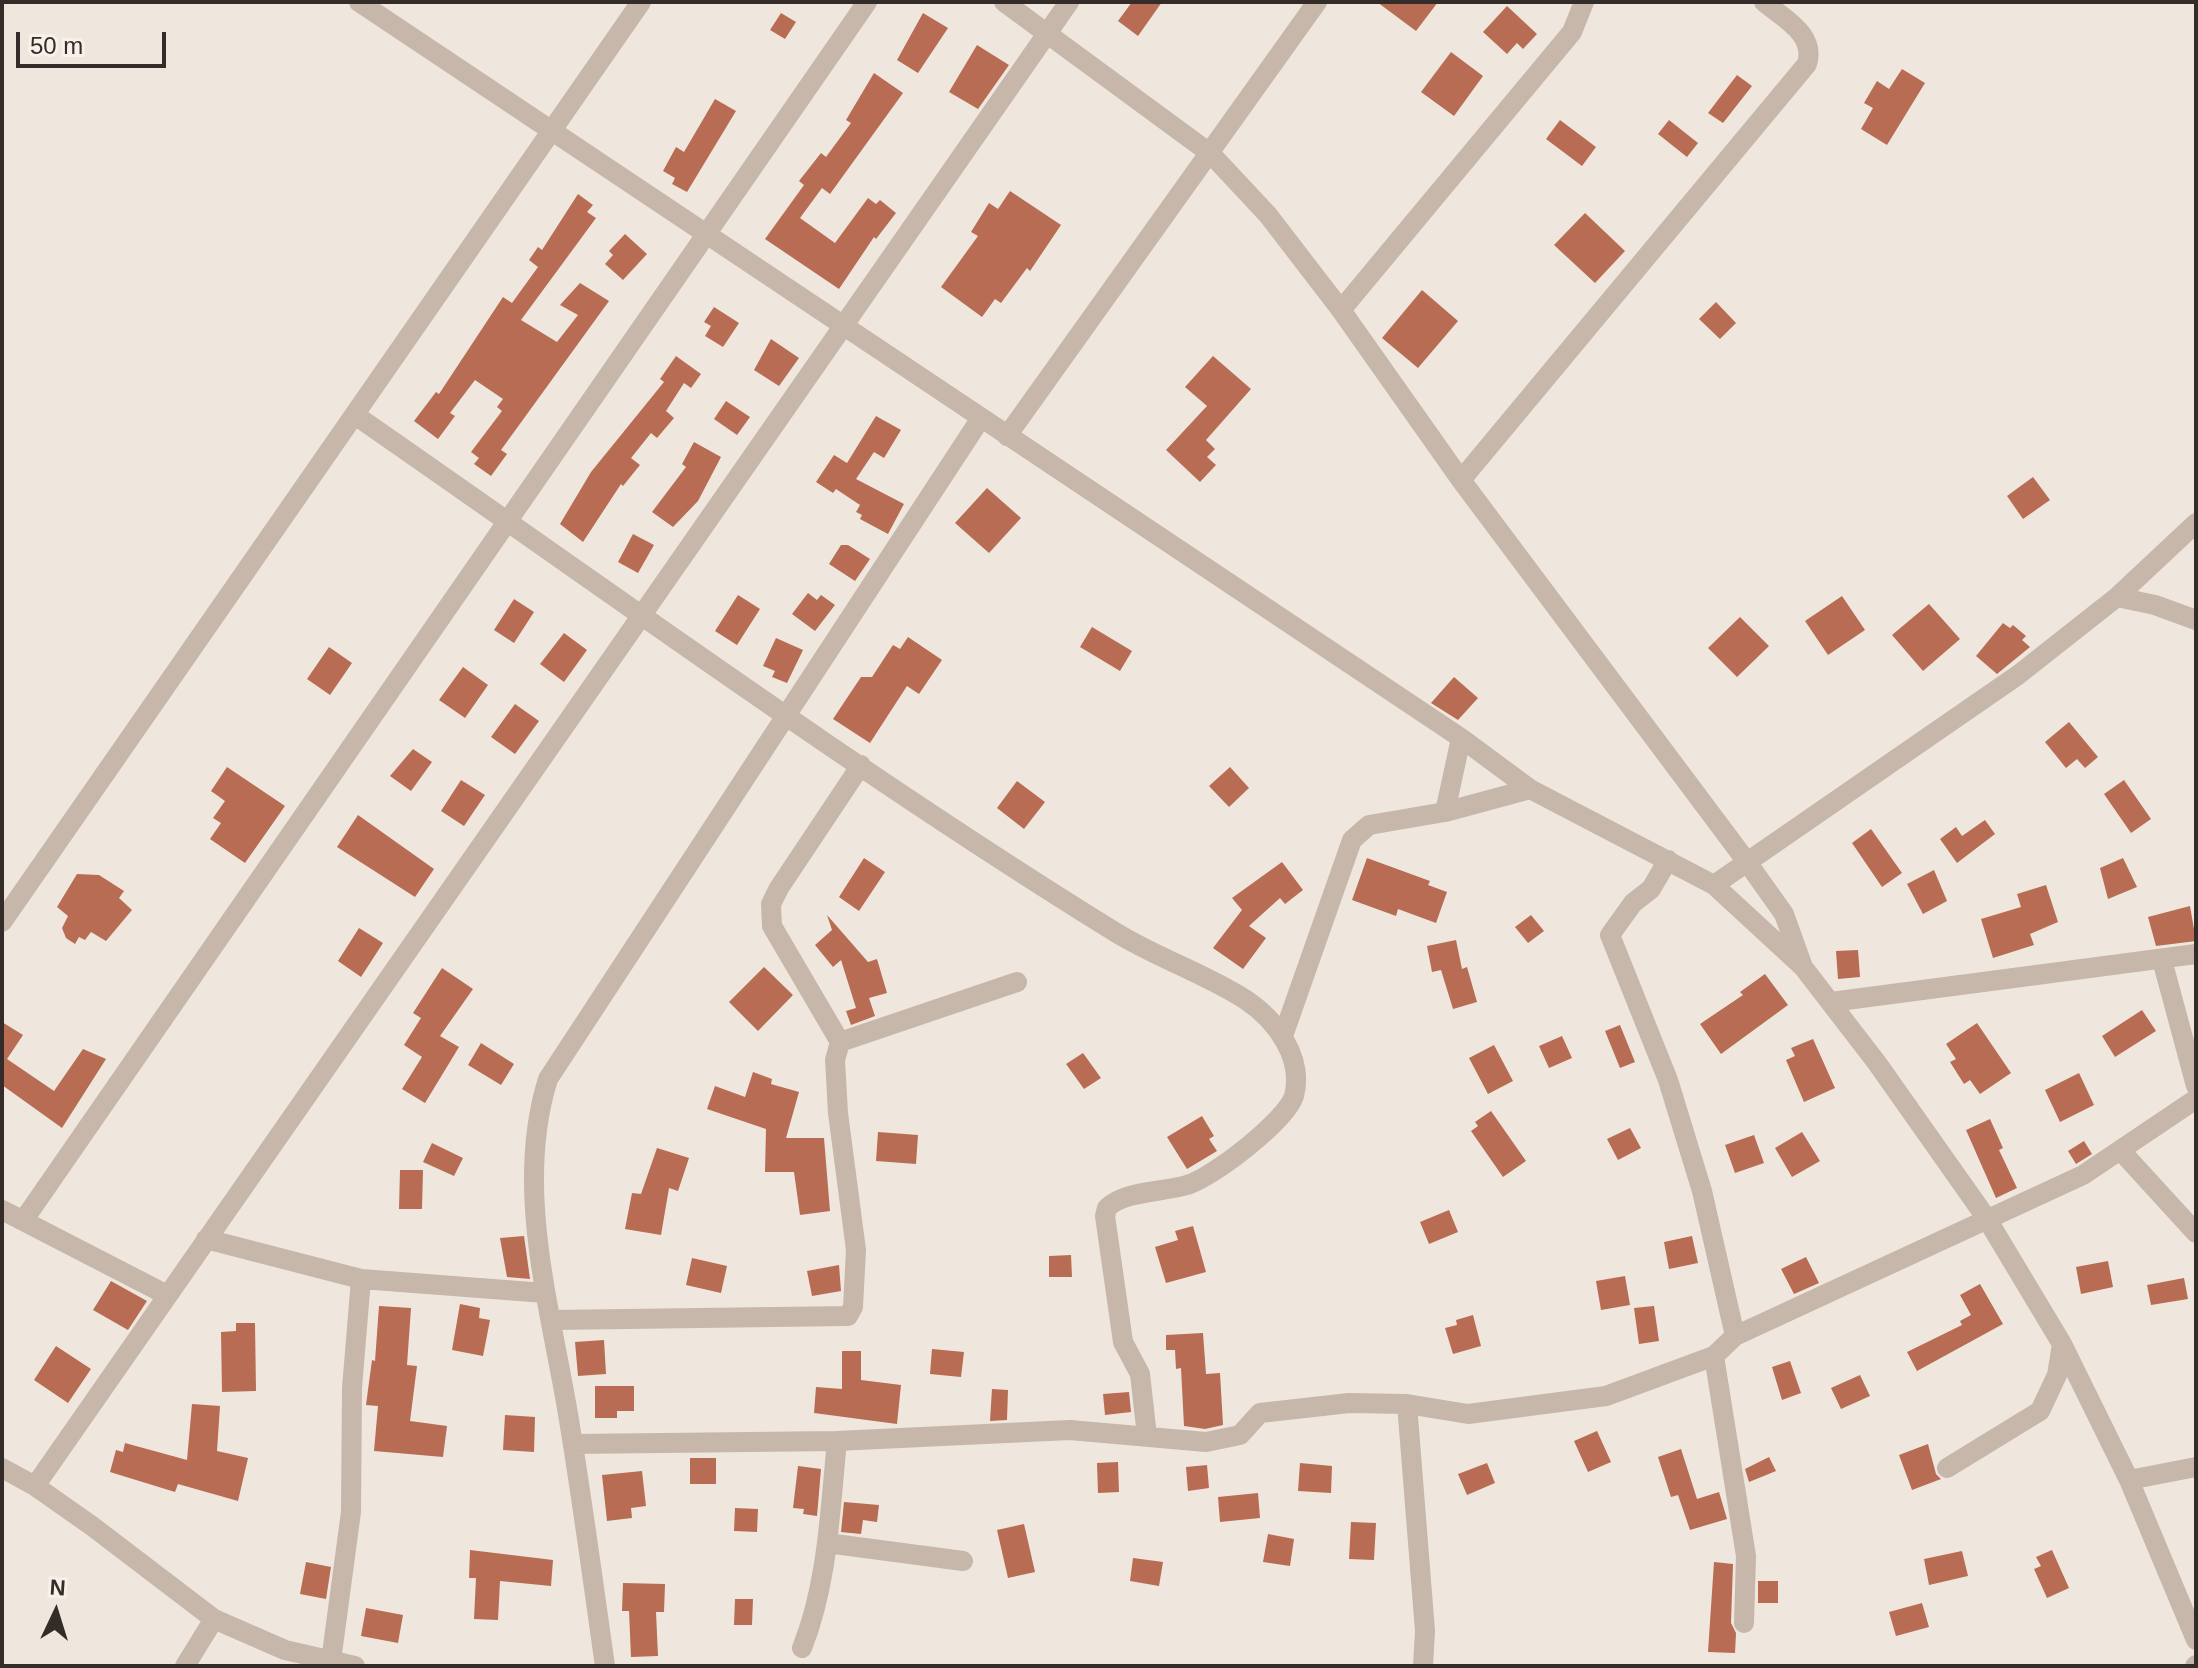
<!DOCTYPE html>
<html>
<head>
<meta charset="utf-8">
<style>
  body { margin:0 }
  #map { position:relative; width:2198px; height:1668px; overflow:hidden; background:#efe7dd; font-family:Helvetica,sans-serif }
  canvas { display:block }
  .frame { position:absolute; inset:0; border:4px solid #342c29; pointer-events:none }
  .north { position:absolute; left:16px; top:1572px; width:80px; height:80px; -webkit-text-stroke:6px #f7f1e9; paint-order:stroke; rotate:4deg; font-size:22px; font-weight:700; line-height:32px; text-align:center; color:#342c29 }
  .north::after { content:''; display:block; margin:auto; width:28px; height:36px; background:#342c29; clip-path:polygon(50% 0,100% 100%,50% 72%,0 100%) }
  .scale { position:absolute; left:16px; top:32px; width:150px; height:36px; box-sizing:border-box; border:4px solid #342c29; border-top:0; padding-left:10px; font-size:24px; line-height:28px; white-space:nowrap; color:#342c29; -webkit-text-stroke:6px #f7f1e9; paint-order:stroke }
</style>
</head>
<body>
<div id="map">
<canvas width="2198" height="1668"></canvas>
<div class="frame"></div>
<div class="north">N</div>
<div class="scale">50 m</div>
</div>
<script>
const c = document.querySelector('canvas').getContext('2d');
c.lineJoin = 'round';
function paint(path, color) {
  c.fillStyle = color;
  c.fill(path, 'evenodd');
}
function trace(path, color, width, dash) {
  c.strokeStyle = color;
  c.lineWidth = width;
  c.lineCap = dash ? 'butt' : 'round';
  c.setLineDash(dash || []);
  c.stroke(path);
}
paint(new Path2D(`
  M1132,2H1162L1138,36L1118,21Z
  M1377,2H1438L1416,31Z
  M1507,6L1537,34L1523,49L1517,43L1507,54L1483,32Z
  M781,13L796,22L785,39L770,30Z
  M923,13L948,28L918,73L897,60Z
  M977,45L1009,65L978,109L949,92Z
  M1451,52L1483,76L1454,116L1421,92Z
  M1902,69L1925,83L1887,145L1861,129L1873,108L1864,103L1877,81L1889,89Z
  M874,73L903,93L830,194L822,188L800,218L835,243L868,198L876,204L880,200L896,213L876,239L874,237L839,289L765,239L804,185L799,181L821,153L826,157L851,123L846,120Z
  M1737,75L1752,86L1723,123L1708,113Z
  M715,99L736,111L687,192L672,184L675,178L663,171L676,147L684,152Z
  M1560,120L1596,147L1582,166L1546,139Z
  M1669,120L1698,143L1687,157L1658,134Z
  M1010,191L1061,225L1030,271L1027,268L1001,303L995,299L982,317L941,287L978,236L971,232L989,203L998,209Z
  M578,194L593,205L587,212L596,218L521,320L557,342L578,315L560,305L580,283L609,301L501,450L507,454L491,476L474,464L479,458L471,452L502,411L497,407L503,399L475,380L450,413L455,416L438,439L414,421L436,392L439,394L503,297L512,303L538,267L529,260L538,247L542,250Z
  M1585,213L1625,251L1595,283L1554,245Z
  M625,234L647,254L623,280L605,264L613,255L609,251Z
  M1422,290L1458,321L1418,368L1382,338Z
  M1716,302L1736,323L1720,339L1699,319Z
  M714,307L739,323L723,347L705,336L711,326L704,322Z
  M771,339L799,358L779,386L754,370Z
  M676,356L701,374L691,388L684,383L666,411L674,418L657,438L651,433L631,458L640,465L623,486L621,484L583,542L560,524L591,472L664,382L660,379Z
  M1213,356L1251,389L1206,440L1215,449L1207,457L1216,465L1200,482L1166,450L1207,406L1185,387Z
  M726,401L750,417L737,435L714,419Z
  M876,416L901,430L884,458L874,452L856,479L904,504L888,534L860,519L862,515L856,512L860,505L836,489L833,493L816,482L834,455L847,463Z
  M694,442L721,457L698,501L673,527L652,512L686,467L682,464Z
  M2033,477L2050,500L2023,519L2007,496Z
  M987,488L1021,518L989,553L955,523Z
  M633,534L654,545L638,573L618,562Z
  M841,545H848L870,559L855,581L829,564Z
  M808,593L817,600L821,595L835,605L815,631L792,614Z
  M738,595L760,609L737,645L715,631Z
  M1842,596L1865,630L1828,655L1805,621Z
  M514,599L534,612L514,643L494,630Z
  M1929,604L1960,639L1923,671L1892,635Z
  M1740,617L1769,646L1737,677L1708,648Z
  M2003,623L2010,628L2013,625L2026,636L2022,640L2030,647L1997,674L1976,656Z
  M1092,627L1132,651L1120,671L1080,647Z
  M564,633L587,650L564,682L540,664Z
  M908,637L942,660L919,694L907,686L870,743L833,719L861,677H872L893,645L900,649Z
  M776,638L803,650L787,683L772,677L775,671L763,666Z
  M329,647L352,663L330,695L307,679Z
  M463,667L488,685L465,718L439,700Z
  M1454,677L1478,698L1458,720L1431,703Z
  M515,704L539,721L515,754L491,737Z
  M2069,722L2098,757L2085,768L2077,759L2066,768L2045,742Z
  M413,749L432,762L411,791L390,776Z
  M227,767L285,806L245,863L210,839L221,823L213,818L225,801L211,791Z
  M1230,767L1249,788L1229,807L1209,786Z
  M461,780L485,795L464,826L441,811Z
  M2124,780L2151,819L2131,833L2104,794Z
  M1017,781L1045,802L1024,829L997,808Z
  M358,815L434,869L415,897L337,847Z
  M1985,820L1995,834L1957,863L1940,839L1956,827L1962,836Z
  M1871,829L1902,873L1882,887L1852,843Z
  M864,858L885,872L859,911L839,897Z
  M1367,858L1430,881L1428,885L1447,892L1436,923L1398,909L1396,916L1352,900Z
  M2123,858L2137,887L2108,899L2100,868Z
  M1282,862L1303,890L1285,904L1280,898L1249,926L1266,938L1243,969L1213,948L1242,910L1232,898Z
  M1934,870L1947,901L1923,914L1907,884Z
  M77,874L99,875L124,891L119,898L132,910L106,941L91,932L85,940L79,937L75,944L66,938L62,928L68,916L57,907Z
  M2046,885L2058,922L2030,934L2034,945L1993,958L1981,919L2021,907L2017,894Z
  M2190,906L2196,941L2156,946L2148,917Z
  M827,915L868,962L877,959L887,993L869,998L875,1016L851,1025L846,1011L856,1008L841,960L833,967L815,945L832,930Z
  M1531,915L1544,931L1528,943L1515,927Z
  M359,928L383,943L361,977L338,961Z
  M1456,940L1462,969L1467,967L1477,1002L1453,1009L1441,970L1432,972L1427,946Z
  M1858,950L1860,977L1838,979L1836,951Z
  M764,967L793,995L758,1031L729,1002Z
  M442,968L473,989L440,1036L459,1047L425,1103L402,1089L422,1057L404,1045L421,1018L413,1013Z
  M1765,974L1788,1005L1721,1054L1700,1024L1743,995L1740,992Z
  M2142,1010L2156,1031L2115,1057L2102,1036Z
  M2,1022L23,1035L7,1059L54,1091L83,1049L106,1059L62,1128L2,1085Z
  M1977,1023L2011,1073L1980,1094L1970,1080L1964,1084L1950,1062L1956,1059L1946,1044Z
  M1620,1025L1635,1062L1620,1068L1605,1031Z
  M1562,1036L1572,1058L1549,1068L1539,1046Z
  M1813,1039L1835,1088L1804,1102L1786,1060L1795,1056L1791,1048Z
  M481,1043L514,1064L501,1085L468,1065Z
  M1494,1045L1513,1081L1488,1094L1469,1058Z
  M1083,1053L1101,1078L1084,1089L1066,1064Z
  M753,1072L772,1079L771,1084L799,1092L786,1138H824L830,1211L800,1215L794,1172H765L766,1129L707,1109L715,1086L745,1097Z
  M2079,1073L2094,1105L2060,1122L2045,1090Z
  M1491,1111L1526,1161L1503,1177L1471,1131L1478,1126L1475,1122Z
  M1202,1116L1214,1136L1209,1139L1217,1151L1187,1169L1167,1137Z
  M1990,1119L2003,1148L1999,1150L2017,1188L1996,1198L1966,1130Z
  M1630,1128L1641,1148L1618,1160L1607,1139Z
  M878,1132L918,1135L916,1164L876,1161Z
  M1802,1132L1820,1161L1792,1177L1775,1148Z
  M1754,1135L1764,1163L1735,1173L1725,1145Z
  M2084,1141L2092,1154L2076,1164L2068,1151Z
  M432,1143L463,1158L454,1176L423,1162Z
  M657,1148L689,1158L678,1191L669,1188L661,1235L625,1229L632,1193L641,1194Z
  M400,1170H423L422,1209H399Z
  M1449,1210L1458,1232L1429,1244L1420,1222Z
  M1193,1226L1206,1272L1166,1283L1155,1247L1178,1240L1175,1231Z
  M524,1236L530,1279L507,1277L500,1238Z
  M1692,1236L1698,1263L1669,1269L1664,1242Z
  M1071,1255L1072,1277H1049V1256Z
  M1806,1257L1819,1283L1794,1294L1781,1269Z
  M692,1258L727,1266L721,1293L686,1285Z
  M2108,1261L2113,1287L2081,1294L2076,1267Z
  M839,1265L841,1291L812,1296L807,1271Z
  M1625,1276L1630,1305L1601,1310L1596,1281Z
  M2184,1278L2188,1299L2151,1305L2147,1285Z
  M111,1281L147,1301L128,1330L93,1310Z
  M1980,1284L2003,1324L1917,1371L1907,1352L1962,1325L1960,1321L1971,1315L1960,1295Z
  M460,1304L480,1308L479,1318L490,1320L483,1356L452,1350Z
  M379,1306L411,1308L407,1365L417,1366L410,1421L447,1426L443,1457L374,1451L378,1406L366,1405L372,1360L375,1361Z
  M1654,1306L1659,1341L1639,1344L1634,1308Z
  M1473,1315L1481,1346L1453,1354L1445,1328L1457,1325L1456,1320Z
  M236,1323H255L256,1391L222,1392L221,1332L236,1331Z
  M1203,1333L1206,1374L1220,1373L1223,1425L1205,1429L1184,1426L1181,1368L1176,1369L1175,1350H1166V1335Z
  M604,1340L606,1374L578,1376L575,1342Z
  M56,1346L91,1369L68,1403L34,1380Z
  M932,1349L964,1352L961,1377L930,1374Z
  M842,1351H861V1380L901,1385L897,1424L814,1413L816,1387L842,1389Z
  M1790,1361L1801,1393L1782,1400L1772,1367Z
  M1860,1375L1870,1396L1841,1409L1831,1388Z
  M595,1386H634V1411H617V1418H595Z
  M992,1389L1008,1390L1007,1420L990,1421Z
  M1129,1392L1131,1412L1105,1415L1103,1394Z
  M192,1404L220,1406L217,1451L248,1458L238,1501L178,1484L175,1492L110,1472L116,1450L123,1452L125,1443L187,1460Z
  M505,1415L535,1417L534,1452L503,1450Z
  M1597,1431L1611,1462L1588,1472L1574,1441Z
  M1928,1444L1936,1474L1941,1479L1912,1490L1899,1455Z
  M1681,1449L1697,1499L1719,1492L1727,1519L1690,1530L1678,1495L1671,1497L1658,1457Z
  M1769,1457L1776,1471L1749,1482L1745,1469Z
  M690,1458H716V1484H690Z
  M1118,1462L1119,1492L1098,1493L1097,1463Z
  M1300,1463L1332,1466L1331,1493L1298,1491Z
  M1487,1463L1495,1483L1467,1495L1458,1474Z
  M1207,1465L1209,1488L1188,1491L1186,1467Z
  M798,1466L821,1469L817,1516L803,1514L804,1509L793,1508Z
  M642,1471L646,1506L631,1508L632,1518L607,1521L602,1475Z
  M1258,1493L1260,1518L1220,1522L1218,1497Z
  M844,1502L879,1505L877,1522L863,1520L861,1534L841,1532Z
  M735,1508L758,1509L757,1532L734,1531Z
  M1351,1522L1376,1523L1374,1560L1349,1559Z
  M1024,1524L1035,1572L1008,1578L997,1530Z
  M1268,1534L1294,1539L1290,1566L1263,1562Z
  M470,1550L553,1560L551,1586L500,1581L498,1620L474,1619L476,1578H469Z
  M2052,1550L2069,1588L2047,1598L2034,1569L2041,1566L2036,1557Z
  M1962,1551L1968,1576L1929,1585L1924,1559Z
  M1133,1558L1163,1562L1159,1586L1130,1581Z
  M306,1562L331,1567L326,1599L300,1594Z
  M1714,1562L1733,1564L1731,1623L1736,1633L1735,1653L1708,1652Z
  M1758,1581H1778V1603H1758Z
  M623,1583L665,1584L664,1612H656L658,1656L631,1657L629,1611H622Z
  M735,1599H753L752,1625H734Z
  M1922,1603L1929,1627L1896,1636L1889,1612Z
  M366,1608L403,1615L398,1643L361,1636Z`), '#b76c53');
trace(new Path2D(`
  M359,2L1461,738L1530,789L1714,885L1803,967L1877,1063L1987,1219L2062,1344L2129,1480L2196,1640
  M1004,2L1211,154L1268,215L1341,310L1461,480L1747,862L1784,914L1803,967
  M1341,310L1572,32L1584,2
  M355,415C606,589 855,771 1115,932C1157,958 1206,974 1246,1000C1276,1020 1304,1058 1294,1096C1286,1121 1212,1178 1187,1185C1164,1192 1124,1191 1107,1208L1105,1216L1123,1342L1140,1374L1147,1436
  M1007,436L1317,2
  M1461,480L1807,64C1816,34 1784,19 1764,2
  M2117,597L2155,605L2196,620
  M1445,812L1530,789
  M1668,860L1651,889L1633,903L1610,935L1668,1080L1702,1191L1735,1336
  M1714,885L2018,675L2117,597L2196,523
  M2,922L641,2
  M2162,960L2196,1086
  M1831,1002L2196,954
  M1283,1036L1352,840L1369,825L1445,812L1461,738
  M840,1042L1017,982
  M2121,1151L2196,1233
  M2,1210L167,1295
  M23,1221L867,2
  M206,1239L361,1279L545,1293
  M552,1320L848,1316L853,1307L856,1250L838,1113L835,1060L840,1042L772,926L771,904L779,888L861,765
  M1714,1356L1746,1556L1744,1623
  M1407,1404L1425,1631L1423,1666
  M573,1444L837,1441L1070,1430L1206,1442L1240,1435L1260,1413L1349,1403L1407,1404L1468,1414L1606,1396L1714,1356L1735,1336L2083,1175L2196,1099
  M2,1468L35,1486L92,1526L214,1619L285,1650L355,1666
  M1947,1468L2040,1411L2057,1375L2062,1344
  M2129,1480L2196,1467
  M35,1486L1069,2
  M827,1543L963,1561
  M802,1648C828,1583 830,1510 837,1441
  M331,1661L351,1512L352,1388L361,1279
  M185,1666L214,1619
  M605,1666C593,1582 582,1498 568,1414C550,1306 514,1187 548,1079L981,418
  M2195,1666L2196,1665`), '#c6b7aa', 20);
</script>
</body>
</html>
